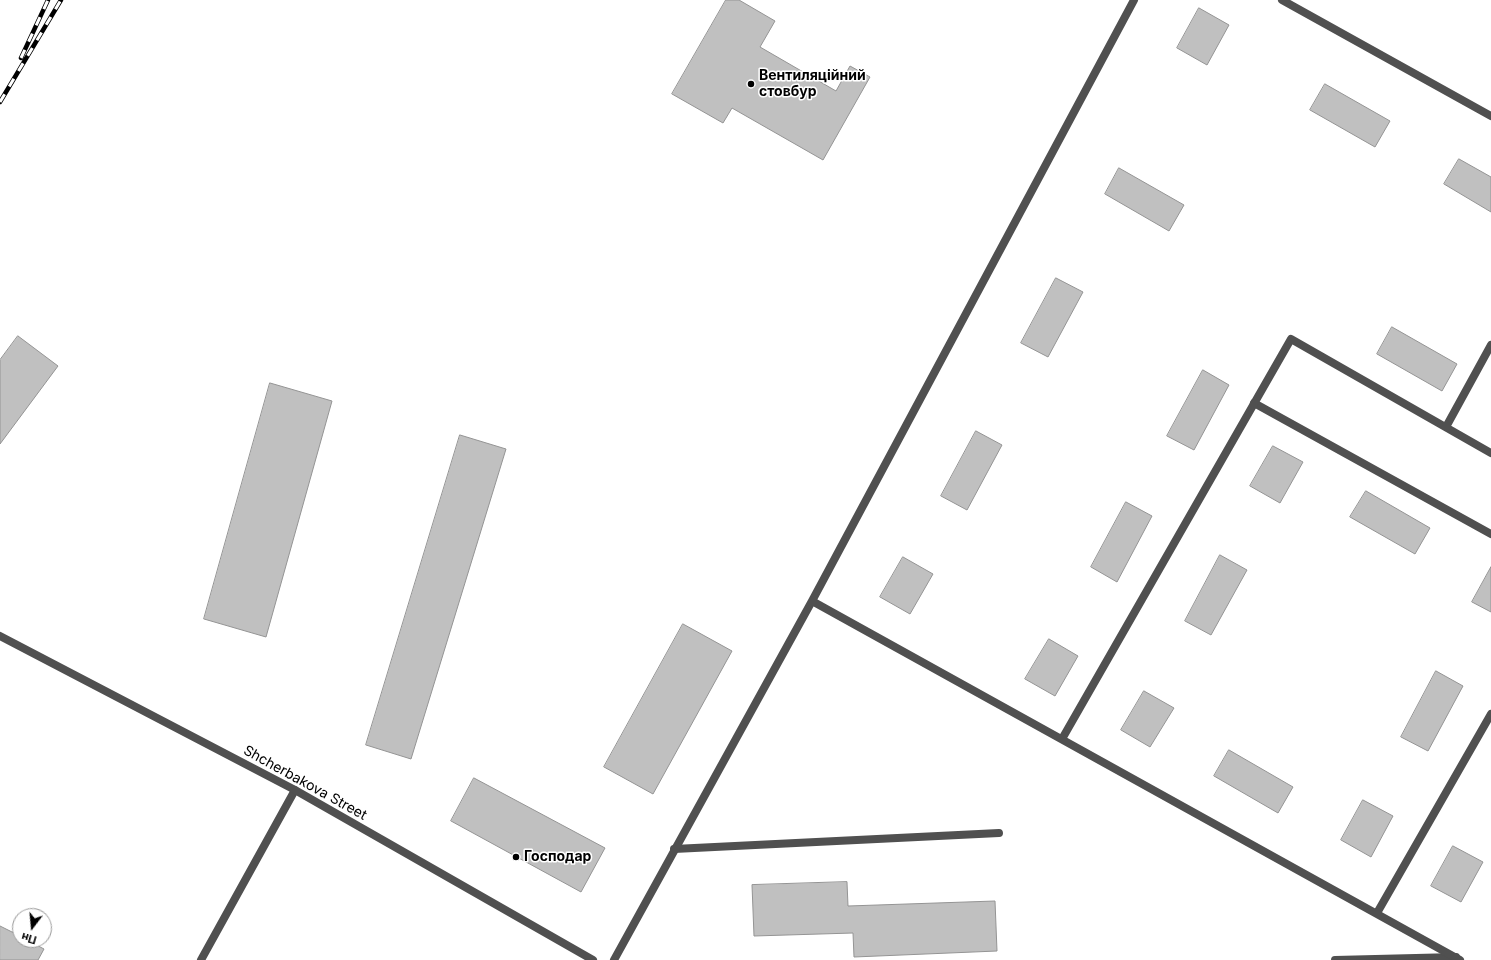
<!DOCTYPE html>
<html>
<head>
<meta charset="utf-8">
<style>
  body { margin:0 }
  #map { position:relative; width:1491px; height:960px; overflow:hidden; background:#fff; font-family:Inter,sans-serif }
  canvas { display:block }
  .north { position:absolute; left:12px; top:908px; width:40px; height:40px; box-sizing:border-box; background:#fff; border:1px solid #999; border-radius:50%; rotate:196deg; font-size:11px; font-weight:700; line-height:16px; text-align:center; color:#000 }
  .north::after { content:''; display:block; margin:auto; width:14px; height:18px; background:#000; clip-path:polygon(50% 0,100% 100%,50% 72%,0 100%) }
</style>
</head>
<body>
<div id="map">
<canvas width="1491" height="960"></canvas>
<div class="north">Пн</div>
</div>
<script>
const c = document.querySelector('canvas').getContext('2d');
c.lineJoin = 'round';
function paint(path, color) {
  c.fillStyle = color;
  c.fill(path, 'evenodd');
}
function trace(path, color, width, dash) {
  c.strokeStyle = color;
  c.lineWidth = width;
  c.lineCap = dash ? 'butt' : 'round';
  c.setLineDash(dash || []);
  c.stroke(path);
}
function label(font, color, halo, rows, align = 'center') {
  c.font = font + ' Inter,sans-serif';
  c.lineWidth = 3;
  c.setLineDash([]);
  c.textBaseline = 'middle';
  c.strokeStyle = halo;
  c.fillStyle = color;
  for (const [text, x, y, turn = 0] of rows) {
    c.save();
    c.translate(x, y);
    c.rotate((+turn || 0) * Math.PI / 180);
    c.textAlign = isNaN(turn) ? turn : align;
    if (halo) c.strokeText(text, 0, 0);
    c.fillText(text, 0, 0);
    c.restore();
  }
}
const building = new Path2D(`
  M726,0H739L775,21L760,47L836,91L850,66L870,77L823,160L732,108L723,123L672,94Z
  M1199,8L1229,25L1207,65L1177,48Z
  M1325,84L1390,121L1375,147L1310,110Z
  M1459,159L1491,177V212L1444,184Z
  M1119,168L1184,205L1169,231L1105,194Z
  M1056,278L1083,292L1048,357L1021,343Z
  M1392,327L1457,364L1442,391L1377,354Z
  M18,336L58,366L0,444V360Z
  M1203,370L1229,385L1194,450L1167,436Z
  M270,383L332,401L266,637L204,619Z
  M976,431L1002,445L967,510L941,496Z
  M460,435L506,449L411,759L366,745Z
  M1273,446L1303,462L1280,503L1250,486Z
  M1366,491L1430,528L1415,554L1350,517Z
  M1126,502L1152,516L1117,582L1091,567Z
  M1220,555L1247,570L1211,635L1185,621Z
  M903,557L933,574L910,614L880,597Z
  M1491,567V612L1472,602Z
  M683,624L732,651L653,794L604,767Z
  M1049,639L1078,656L1055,696L1025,679Z
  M1436,671L1463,686L1428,751L1401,737Z
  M1144,691L1174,708L1150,747L1121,730Z
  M1229,750L1293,787L1278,813L1214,776Z
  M474,778L605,848L581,892L451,821Z
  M1363,800L1393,816L1371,857L1341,840Z
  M1453,846L1483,862L1461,902L1431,886Z
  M847,882L848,906L995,901L997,951L854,957L853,933L754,936L752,885Z
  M0,926L20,936V940H27L44,949L38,960H0Z`);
paint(building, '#c0c0c0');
trace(building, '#949494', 1);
trace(new Path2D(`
  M1254,403L1491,534
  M674,849L999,833
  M201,960L295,790
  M1335,960L1456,957`), '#505050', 8);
trace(new Path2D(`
  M1282,0L1491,116
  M1446,427L1491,345
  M812,601L1460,960
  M1062,739L1291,339L1491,453
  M1377,913L1491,714
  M614,960L812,601L1134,0`), '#505050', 8);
trace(new Path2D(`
  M0,636L295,790L593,960`), '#505050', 8);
const rail = new Path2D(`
  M21,58L48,0
  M0,102L61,0`);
trace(rail, '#000', 4.5);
trace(rail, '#fff', 3, [9]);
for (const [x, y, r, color] of [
  [751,84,4,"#000"],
  [516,857,4,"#000"]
]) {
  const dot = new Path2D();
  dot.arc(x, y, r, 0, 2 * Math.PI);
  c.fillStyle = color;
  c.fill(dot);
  trace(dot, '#fff', 1.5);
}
label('bold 14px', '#000', '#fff', [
  ["Вентиляційний",759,76],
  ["стовбур",759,92],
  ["Господар",524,857]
], 'left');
label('14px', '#000', '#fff', [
  ["Shcherbakova Street",305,783,29]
]);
</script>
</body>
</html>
